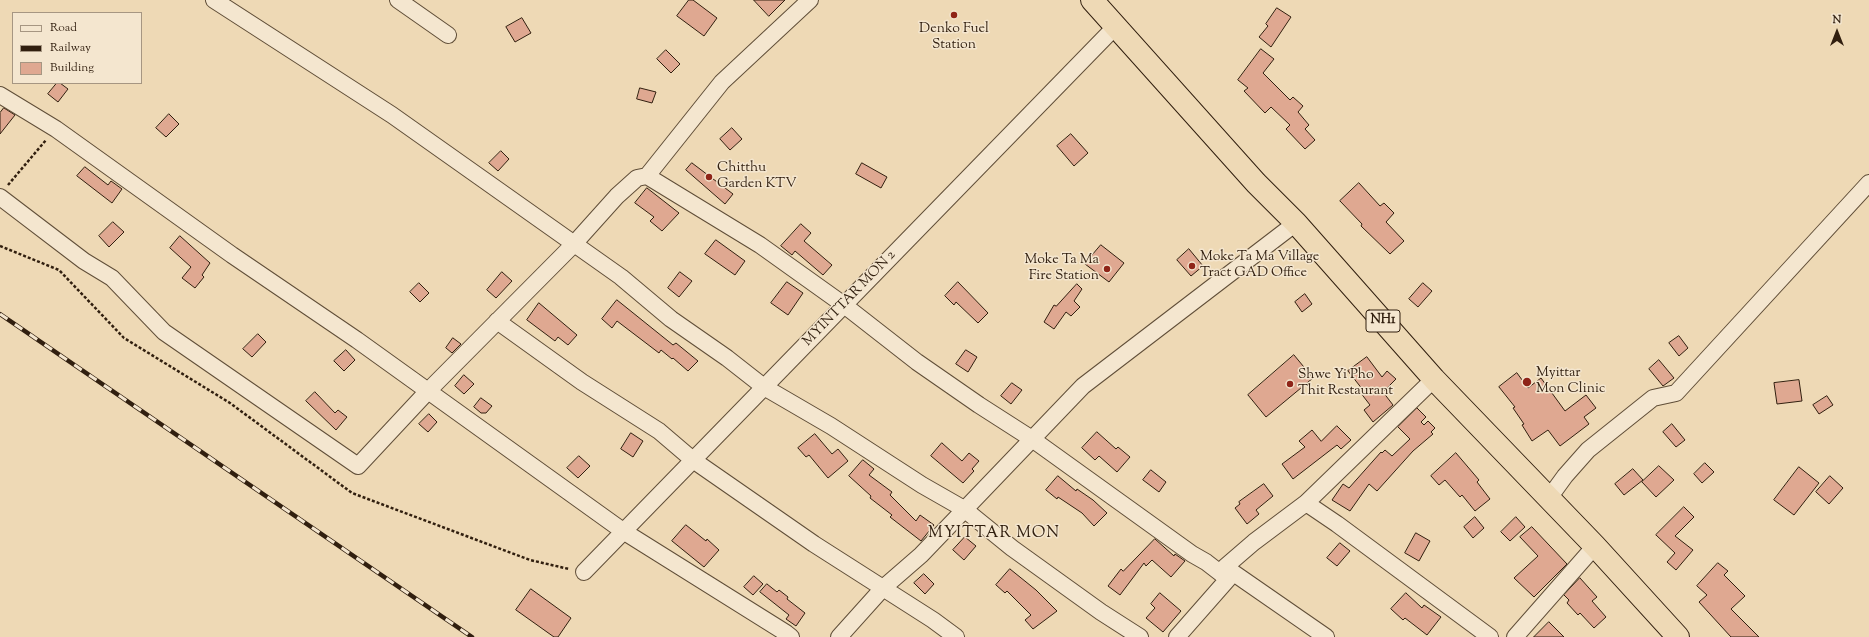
<!DOCTYPE html>
<html>
<head>
<meta charset="utf-8">
<style>
  body { margin:0 }
  #map { position:relative; width:1869px; height:637px; overflow:hidden; background:#eed9b5; font-family:"Sorts Mill Goudy",serif }
  canvas { display:block }
  .legend { position:absolute; left:12px; top:12px; width:130px; height:72px; box-sizing:border-box; background:#f4e6cf; border:1px solid #a69682; margin:0; padding:5px 7px; list-style:none; font-size:12px; color:#311f0f }
  .legend li { display:flex; align-items:center; gap:8px; height:20px }
  .legend b { width:20px; border:1px solid #a69682 }
  .north { position:absolute; left:1817px; top:12px; width:40px; height:40px; -webkit-text-stroke:3px #f4e6cf; paint-order:stroke; rotate:0deg; font-size:11px; font-weight:700; line-height:16px; text-align:center; color:#311f0f }
  .north::after { content:''; display:block; margin:auto; width:14px; height:18px; background:#311f0f; clip-path:polygon(50% 0,100% 100%,50% 72%,0 100%) }
</style>
</head>
<body>
<div id="map">
<canvas width="1869" height="637"></canvas>
<ul class="legend">
<li><b style="height:5px;background:#f4e6cf"></b>Road</li>
<li><b style="height:5px;background:#311f0f"></b>Railway</li>
<li><b style="height:11px;background:#dfa891"></b>Building</li>
</ul>
<div class="north">N</div>
</div>
<script>
const c = document.querySelector('canvas').getContext('2d');
c.lineJoin = 'round';
function paint(path, color) {
  c.fillStyle = color;
  c.fill(path, 'evenodd');
}
function trace(path, color, width, dash) {
  c.strokeStyle = color;
  c.lineWidth = width;
  c.lineCap = dash ? 'butt' : 'round';
  c.setLineDash(dash || []);
  c.stroke(path);
}
function label(font, color, halo, rows, align = 'center') {
  c.font = font + ' "Sorts Mill Goudy",serif';
  c.lineWidth = 3;
  c.setLineDash([]);
  c.textBaseline = 'middle';
  c.strokeStyle = halo;
  c.fillStyle = color;
  for (const [text, x, y, turn = 0] of rows) {
    c.save();
    c.translate(x, y);
    c.rotate((+turn || 0) * Math.PI / 180);
    c.textAlign = isNaN(turn) ? turn : align;
    if (halo) c.strokeText(text, 0, 0);
    c.fillText(text, 0, 0);
    c.restore();
  }
}
const building = new Path2D(`
  M689,0H693L717,18L704,36L677,16Z
  M754,0H785L769,16Z
  M1277,8L1291,17L1271,47L1259,37L1268,26L1266,24Z
  M522,18L531,33L515,42L506,27Z
  M1261,49L1274,59L1263,73L1290,100L1293,97L1303,106L1298,112L1309,125L1305,129L1315,140L1305,149L1286,129L1290,125L1271,107L1265,113L1244,91L1248,88L1238,80Z
  M666,50L680,64L671,73L657,59Z
  M57,83H60L68,89L58,102L48,94Z
  M640,88L656,92L652,103L637,99Z
  M4,108L15,115L0,134V113Z
  M169,114L179,124L166,137L156,128Z
  M732,128L742,139L730,150L720,139Z
  M1071,134L1088,153L1074,166L1057,146Z
  M501,151L509,159L498,171L489,163Z
  M692,163L733,194L725,204L686,170Z
  M862,163L887,177L881,188L856,174Z
  M85,167L108,185L111,181L122,189L112,203L77,176Z
  M1359,183L1380,206L1384,203L1394,213L1386,222L1404,241L1390,254L1361,226L1362,224L1340,201Z
  M647,188L679,213L662,231L650,221L654,217L635,203Z
  M113,222L124,232L109,247L99,236Z
  M801,224L811,233L804,241L832,265L823,275L795,251L792,255L781,246Z
  M180,236L210,263L202,275L204,277L195,288L182,278L191,267L170,248Z
  M716,240L745,261L735,275L705,254Z
  M1101,245L1124,263L1109,282L1085,264Z
  M1189,249L1203,266L1191,276L1177,260Z
  M502,272L512,281L496,298L487,290Z
  M680,272L692,281L679,297L668,288Z
  M787,282L803,293L788,315L771,303Z
  M958,282L988,313L978,323L956,302L954,305L945,296Z
  M419,283L429,293L420,302L410,292Z
  M1423,283L1432,291L1418,307L1409,299Z
  M1077,284L1082,289L1074,301L1080,307L1071,316L1066,312L1054,329L1044,322L1054,305L1056,306Z
  M1305,294L1312,304L1302,312L1295,302Z
  M617,300L673,345L676,343L698,361L688,371L673,358L672,359L661,350L659,353L617,321L612,328L602,319Z
  M539,303L577,335L568,345L558,337L555,341L527,320Z
  M258,334L266,342L252,357L243,349Z
  M1679,336L1688,348L1679,356L1669,343Z
  M453,338L461,344L452,353L446,348Z
  M346,350L355,360L344,371L334,361Z
  M966,350L977,357L968,372L956,364Z
  M1294,355L1313,378L1266,417L1248,395Z
  M1367,357L1382,377L1387,371L1396,379L1383,392L1393,405L1373,422L1364,410L1370,405L1360,392L1363,390L1348,371Z
  M1659,360L1674,378L1663,386L1649,369Z
  M1517,373L1528,388L1541,378L1565,411L1586,395L1596,408L1584,417L1589,424L1560,446L1548,430L1532,441L1522,425L1524,424L1513,408L1515,407L1499,387Z
  M464,375L474,384L464,394L455,386Z
  M1799,380L1802,401L1777,404L1774,383Z
  M1012,383L1022,390L1011,404L1001,396Z
  M315,392L335,413L338,410L347,417L336,430L306,401Z
  M1827,396L1833,405L1819,414L1813,405Z
  M481,398L492,406L486,413H481L474,407Z
  M1417,408L1426,417L1421,422L1424,425L1428,421L1435,428L1431,432L1433,434L1413,451L1377,491L1369,484L1350,511L1332,500L1343,484L1349,488L1381,452L1382,453L1385,450L1392,456L1410,439L1398,427Z
  M429,414L437,422L428,432L419,424Z
  M1672,424L1685,440L1676,447L1663,432Z
  M1337,426L1351,440L1341,449L1337,445L1293,479L1282,464L1305,447L1299,441L1312,430L1321,441Z
  M1097,432L1116,449L1118,447L1130,457L1117,472L1099,456L1095,460L1082,448Z
  M631,433L643,441L633,457L621,449Z
  M815,434L832,454L838,449L848,461L828,478L809,455L806,457L798,448Z
  M942,443L962,461L969,453L979,461L972,469L974,471L963,483L931,456Z
  M1456,453L1479,480L1477,482L1490,499L1475,511L1462,495L1460,497L1445,480L1439,485L1431,476Z
  M579,456L590,466L578,478L567,468Z
  M863,460L874,469L869,475L892,492L890,495L916,521L920,515L934,525L921,541L890,517L892,515L870,498L871,496L849,476Z
  M1705,463L1714,472L1702,483L1694,474Z
  M1659,466L1674,480L1656,497L1642,482Z
  M1799,467L1819,483L1794,515L1774,500Z
  M1633,469L1643,480L1624,495L1615,484Z
  M1151,470L1166,482L1159,492L1143,480Z
  M1058,476L1076,491L1077,489L1093,500L1107,513L1094,526L1082,513L1058,497L1057,499L1046,490Z
  M1830,476L1843,488L1829,504L1816,492Z
  M1264,484L1273,496L1256,510L1259,514L1247,524L1235,508L1240,504L1239,502Z
  M1684,507L1694,517L1675,536L1693,550L1676,570L1667,562L1675,553L1656,535Z
  M1475,517L1484,528L1473,538L1464,527Z
  M1516,517L1525,527L1510,541L1501,532Z
  M686,525L706,541L707,539L719,550L704,567L672,541Z
  M1532,527L1567,564L1534,597L1514,578L1538,556L1520,537Z
  M1416,533L1430,541L1419,561L1405,553Z
  M965,537L976,546L964,560L953,550Z
  M1155,539L1174,556L1175,554L1185,561L1171,577L1152,560L1146,566L1144,563L1120,595L1108,586L1121,569L1123,571Z
  M1340,543L1350,551L1337,566L1327,558Z
  M1718,563L1728,571L1724,575L1745,596L1731,609L1759,637H1731L1699,602L1707,595L1697,586Z
  M1010,569L1036,590L1057,611L1033,629L1025,620L1031,615L1007,591L1005,593L996,585Z
  M924,574L934,584L925,594L914,583Z
  M754,576L763,584L753,595L744,587Z
  M1580,578L1597,597L1592,601L1606,617L1594,628L1580,613L1578,615L1567,603L1569,600L1564,595Z
  M767,584L777,592L779,590L788,597L787,599L805,613L796,626L786,619L789,615L760,592Z
  M531,589L571,618L558,637H554L516,610Z
  M1160,593L1181,611L1163,632L1146,618L1155,608L1151,604Z
  M1406,593L1422,608L1424,605L1441,617L1427,635L1405,618L1403,620L1391,609Z
  M1549,622L1564,637H1534Z`);
paint(building, '#dfa891');
trace(building, '#311f0f', 1);
const street = new Path2D(`
  M214,0L392,115L621,277L671,319L727,358L764,387L831,426L922,485L964,509L1012,548L1101,612L1140,637
  M398,0L448,35
  M0,95L56,129L232,255L357,340L623,531L786,633L791,637
  M647,176L722,82L810,0
  M0,197L84,261L112,278L164,332L358,466L428,391L573,245L617,196L637,178L647,176L760,245L844,305L917,362L979,405L1032,439L1192,554L1206,562L1228,579
  M497,321L582,382L659,431L693,460L814,544L933,620L956,637
  M1549,498L1565,476L1588,450L1653,398L1676,393L1869,183
  M1306,503L1337,524L1490,637
  M1225,567L1326,637
  M584,572L1116,26
  M1228,579L1225,567L1254,542L1306,503L1434,379
  M839,637L883,588L921,555L1083,386L1296,223
  M1177,637L1228,579
  M1515,637L1595,546`);
const highway = new Path2D(`
  M1092,0L1256,183L1296,223L1434,379L1595,546L1678,637`);
trace(street, '#604e38', 18);
trace(highway, '#311f0f', 24);
trace(new Path2D(`
  M8,185L46,140
  M0,246L59,270L124,338L230,403L352,493L530,560L569,569`), '#311f0f', 2.5, [3, 2]);
trace(street, '#f4e6cf', 16);
trace(highway, '#eed9b5', 22);
const rail = new Path2D(`
  M0,314L472,637`);
trace(rail, '#311f0f', 4.5);
trace(rail, '#f4e6cf', 3, [9]);
for (const [x, y, r, color] of [
  [954,15,4,"#8f2418"],
  [709,177,4,"#8f2418"],
  [1192,266,4,"#8f2418"],
  [1107,269,4,"#8f2418"],
  [1527,382,5,"#8f2418"],
  [1290,384,4,"#8f2418"]
]) {
  const dot = new Path2D();
  dot.arc(x, y, r, 0, 2 * Math.PI);
  c.fillStyle = color;
  c.fill(dot);
  trace(dot, '#f4e6cf', 1.5);
}
for (const [x, y, w] of [
  [1383,321,34]
]) {
  const box = new Path2D();
  box.roundRect(x - w / 2, y - 11, w, 22, 3);
  c.fillStyle = '#f4e6cf';
  c.fill(box);
  trace(box, '#311f0f', 1);
}
label('bold 13px', '#311f0f', null, [
  ["NH1",1383,321]
]);
label('14px', '#311f0f', '#f4e6cf', [
  ["Denko Fuel",954,30,"center"],
  ["Station",954,46,"center"],
  ["Chitthu",717,169],
  ["Garden KTV",717,185],
  ["Moke Ta Ma Village",1200,258],
  ["Tract GAD Office",1200,274],
  ["Moke Ta Ma",1099,261,"right"],
  ["Fire Station",1099,277,"right"],
  ["Myittar",1536,374],
  ["Mon Clinic",1536,390],
  ["Shwe Yi Pho",1298,376],
  ["Thit Restaurant",1298,392]
], 'left');
label('14px', '#311f0f', '#f4e6cf', [
  ["MYINTTAR MON 2",850,299,-46]
]);
c.letterSpacing = '1px';
label('16px', '#311f0f', '#f4e6cf', [
  ["MYITTAR MON",994,534]
]);
c.letterSpacing = '0px';
</script>
</body>
</html>
